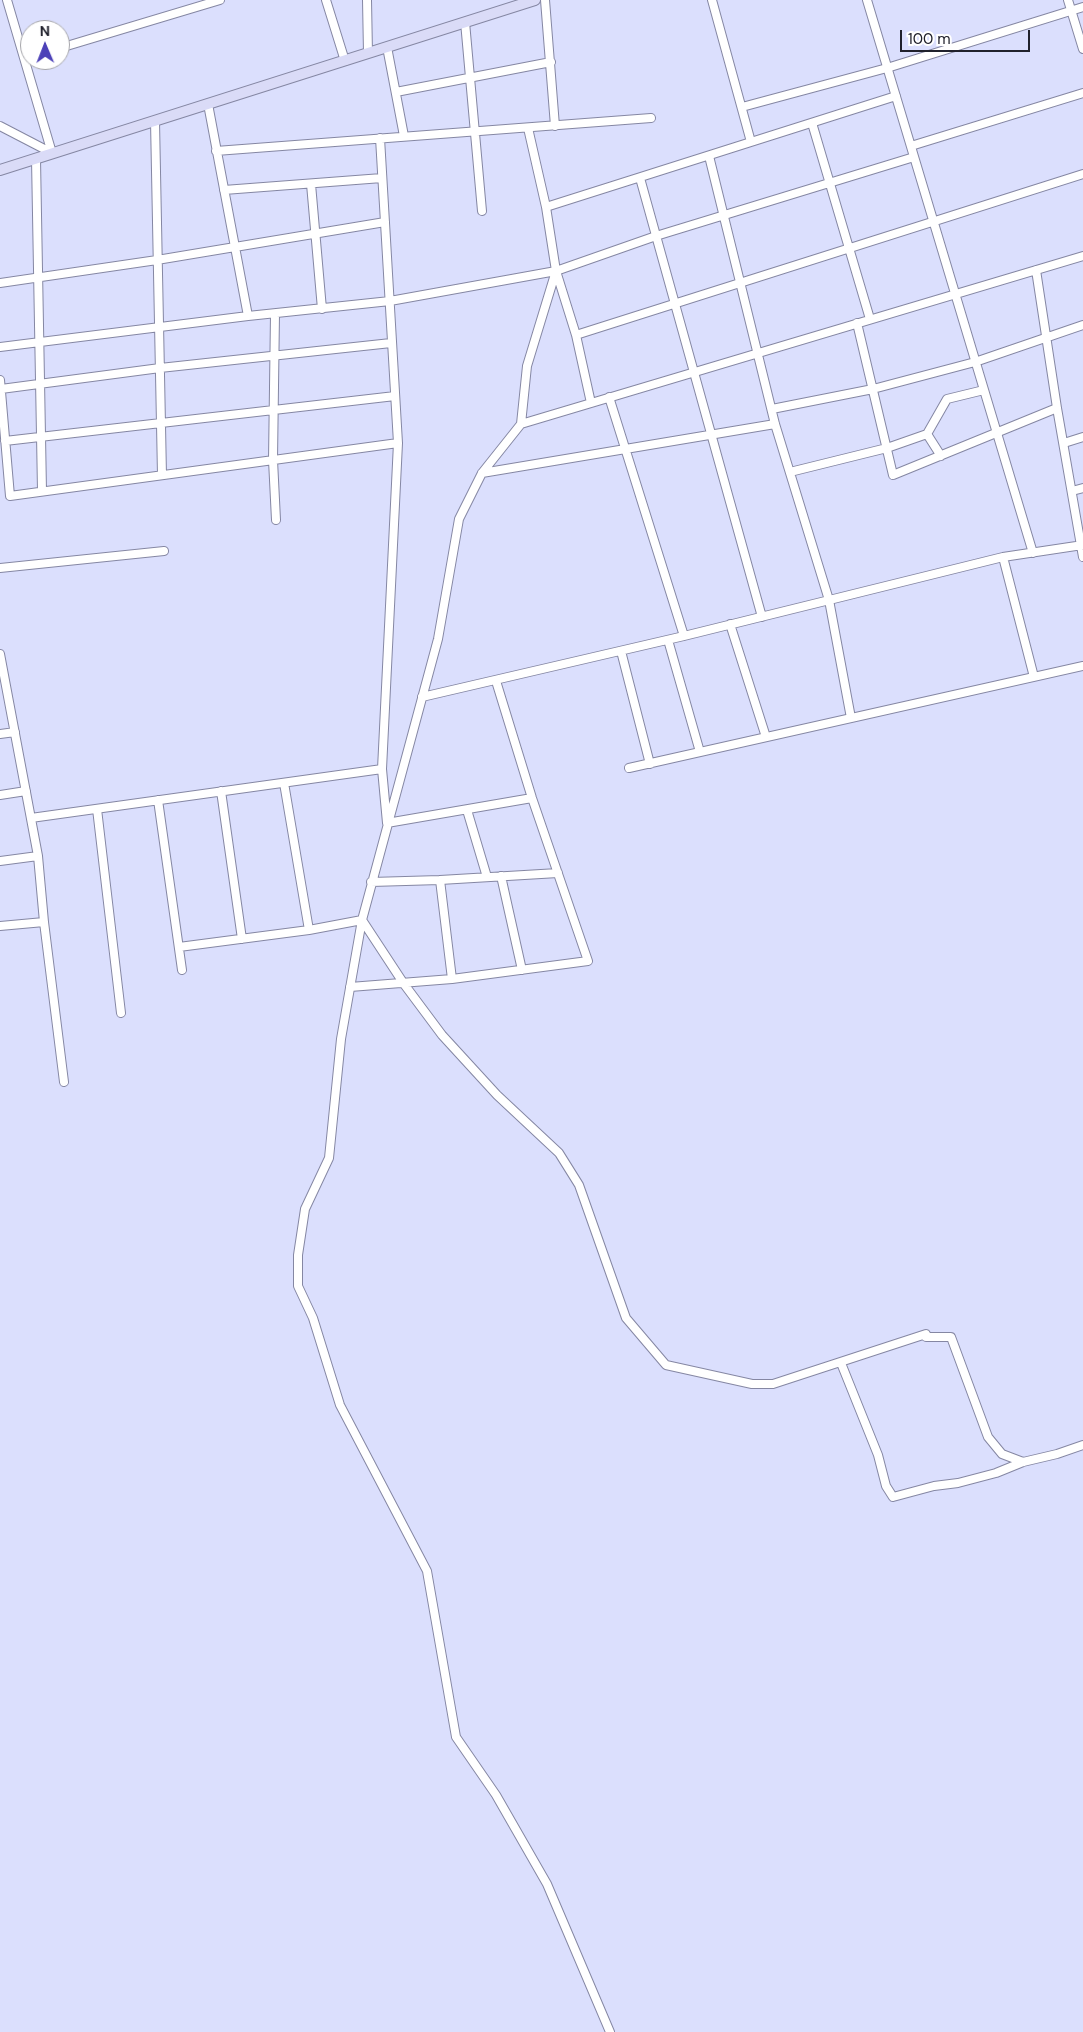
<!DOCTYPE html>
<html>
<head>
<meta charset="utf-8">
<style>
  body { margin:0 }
  #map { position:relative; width:1083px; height:2032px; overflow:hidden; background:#dbdffd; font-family:"DM Sans",sans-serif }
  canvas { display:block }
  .north { position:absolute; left:20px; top:20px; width:50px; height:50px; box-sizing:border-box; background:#fff; border:1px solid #a6a6ab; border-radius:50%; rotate:359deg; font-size:14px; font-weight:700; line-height:20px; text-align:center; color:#20212c }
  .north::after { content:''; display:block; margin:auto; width:18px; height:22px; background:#4c41b8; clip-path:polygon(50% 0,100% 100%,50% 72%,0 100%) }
  .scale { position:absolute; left:900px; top:30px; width:130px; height:22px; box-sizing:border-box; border:2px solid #20212c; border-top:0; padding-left:6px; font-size:15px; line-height:18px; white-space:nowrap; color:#20212c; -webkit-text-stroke:4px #fff; paint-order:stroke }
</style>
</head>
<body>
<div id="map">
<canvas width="1083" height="2032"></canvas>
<div class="north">N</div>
<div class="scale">100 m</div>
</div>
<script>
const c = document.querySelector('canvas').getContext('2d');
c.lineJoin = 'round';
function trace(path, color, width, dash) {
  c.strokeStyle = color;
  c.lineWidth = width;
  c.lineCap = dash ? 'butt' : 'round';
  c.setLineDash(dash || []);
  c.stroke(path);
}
const street = new Path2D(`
  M7,0L52,153
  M326,0L345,61
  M367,0L368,53
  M545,0L555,126
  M712,0L751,142
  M867,0L1033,553
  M1068,0L1083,49
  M465,22L482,211
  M387,47L404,136
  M60,48L220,0
  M396,92L551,62
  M208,104L248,316
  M742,107L887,68L1083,7
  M155,121L162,475
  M812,123L870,319
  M0,126L52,153
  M528,128L546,207L556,271L576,335L591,403
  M380,138L398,443L382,769L387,823L532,798
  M911,146L1083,93
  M216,151L651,118
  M709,156L775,424L829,600L851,718
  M36,159L42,491
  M640,178L762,617
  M311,184L322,309
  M224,190L382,178
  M546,207L896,96
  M1036,270L1057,408L1083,557
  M556,271L527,366L521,424L482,473L459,519L438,639L362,920L341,1039L329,1158L305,1209L298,1255V1286L313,1318L340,1405L427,1571L456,1737L496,1795L547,1884L610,2032
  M0,283L157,260L385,222
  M275,314L273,460L276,520
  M857,323L893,475L1057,408
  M576,335L1083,174
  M0,347L248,316L390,301L556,271L656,236L914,157
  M0,380L10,496L398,443
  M1,389L160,368L391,343
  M609,397L684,636
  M772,409L873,389L975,362L1083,325
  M521,424L1083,256
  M927,434L941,456
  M5,441L395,396
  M1064,443L1083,437
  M790,472L887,448L927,434L947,399L984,390
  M482,473L775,424
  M1072,491L1083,488
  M1003,557L1034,677
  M0,568L164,551
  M730,624L766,737
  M668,640L700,752
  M621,651L650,764
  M0,654L38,856L44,922L64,1082
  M422,697L684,636L1003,557L1083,545
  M0,734L15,732
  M629,768L1083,666
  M284,783L309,930
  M221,791L242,939
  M0,795L26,791
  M158,800L182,970
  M97,809L121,1013
  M467,810L487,877
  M31,818L382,769
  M0,861L38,856
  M501,876L522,970
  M440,880L452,979
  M371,882L440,880L558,873
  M0,926L44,922
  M179,947L309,930L362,920L404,984L442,1035L497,1095L559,1153L579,1185L626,1318L666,1365L752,1384H773L926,1334V1337H951L988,1437L1002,1454L1023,1462
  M350,987L452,979L588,961L532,798L496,681
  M841,1363L878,1455L886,1486L893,1497L934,1486L958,1483L996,1473L1023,1462L1057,1454L1083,1445`);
const secondary = new Path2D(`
  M0,170L535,0`);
trace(street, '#8587a3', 10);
trace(secondary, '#8587a3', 12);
trace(street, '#fff', 8);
trace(secondary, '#dadbf7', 10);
</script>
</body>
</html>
